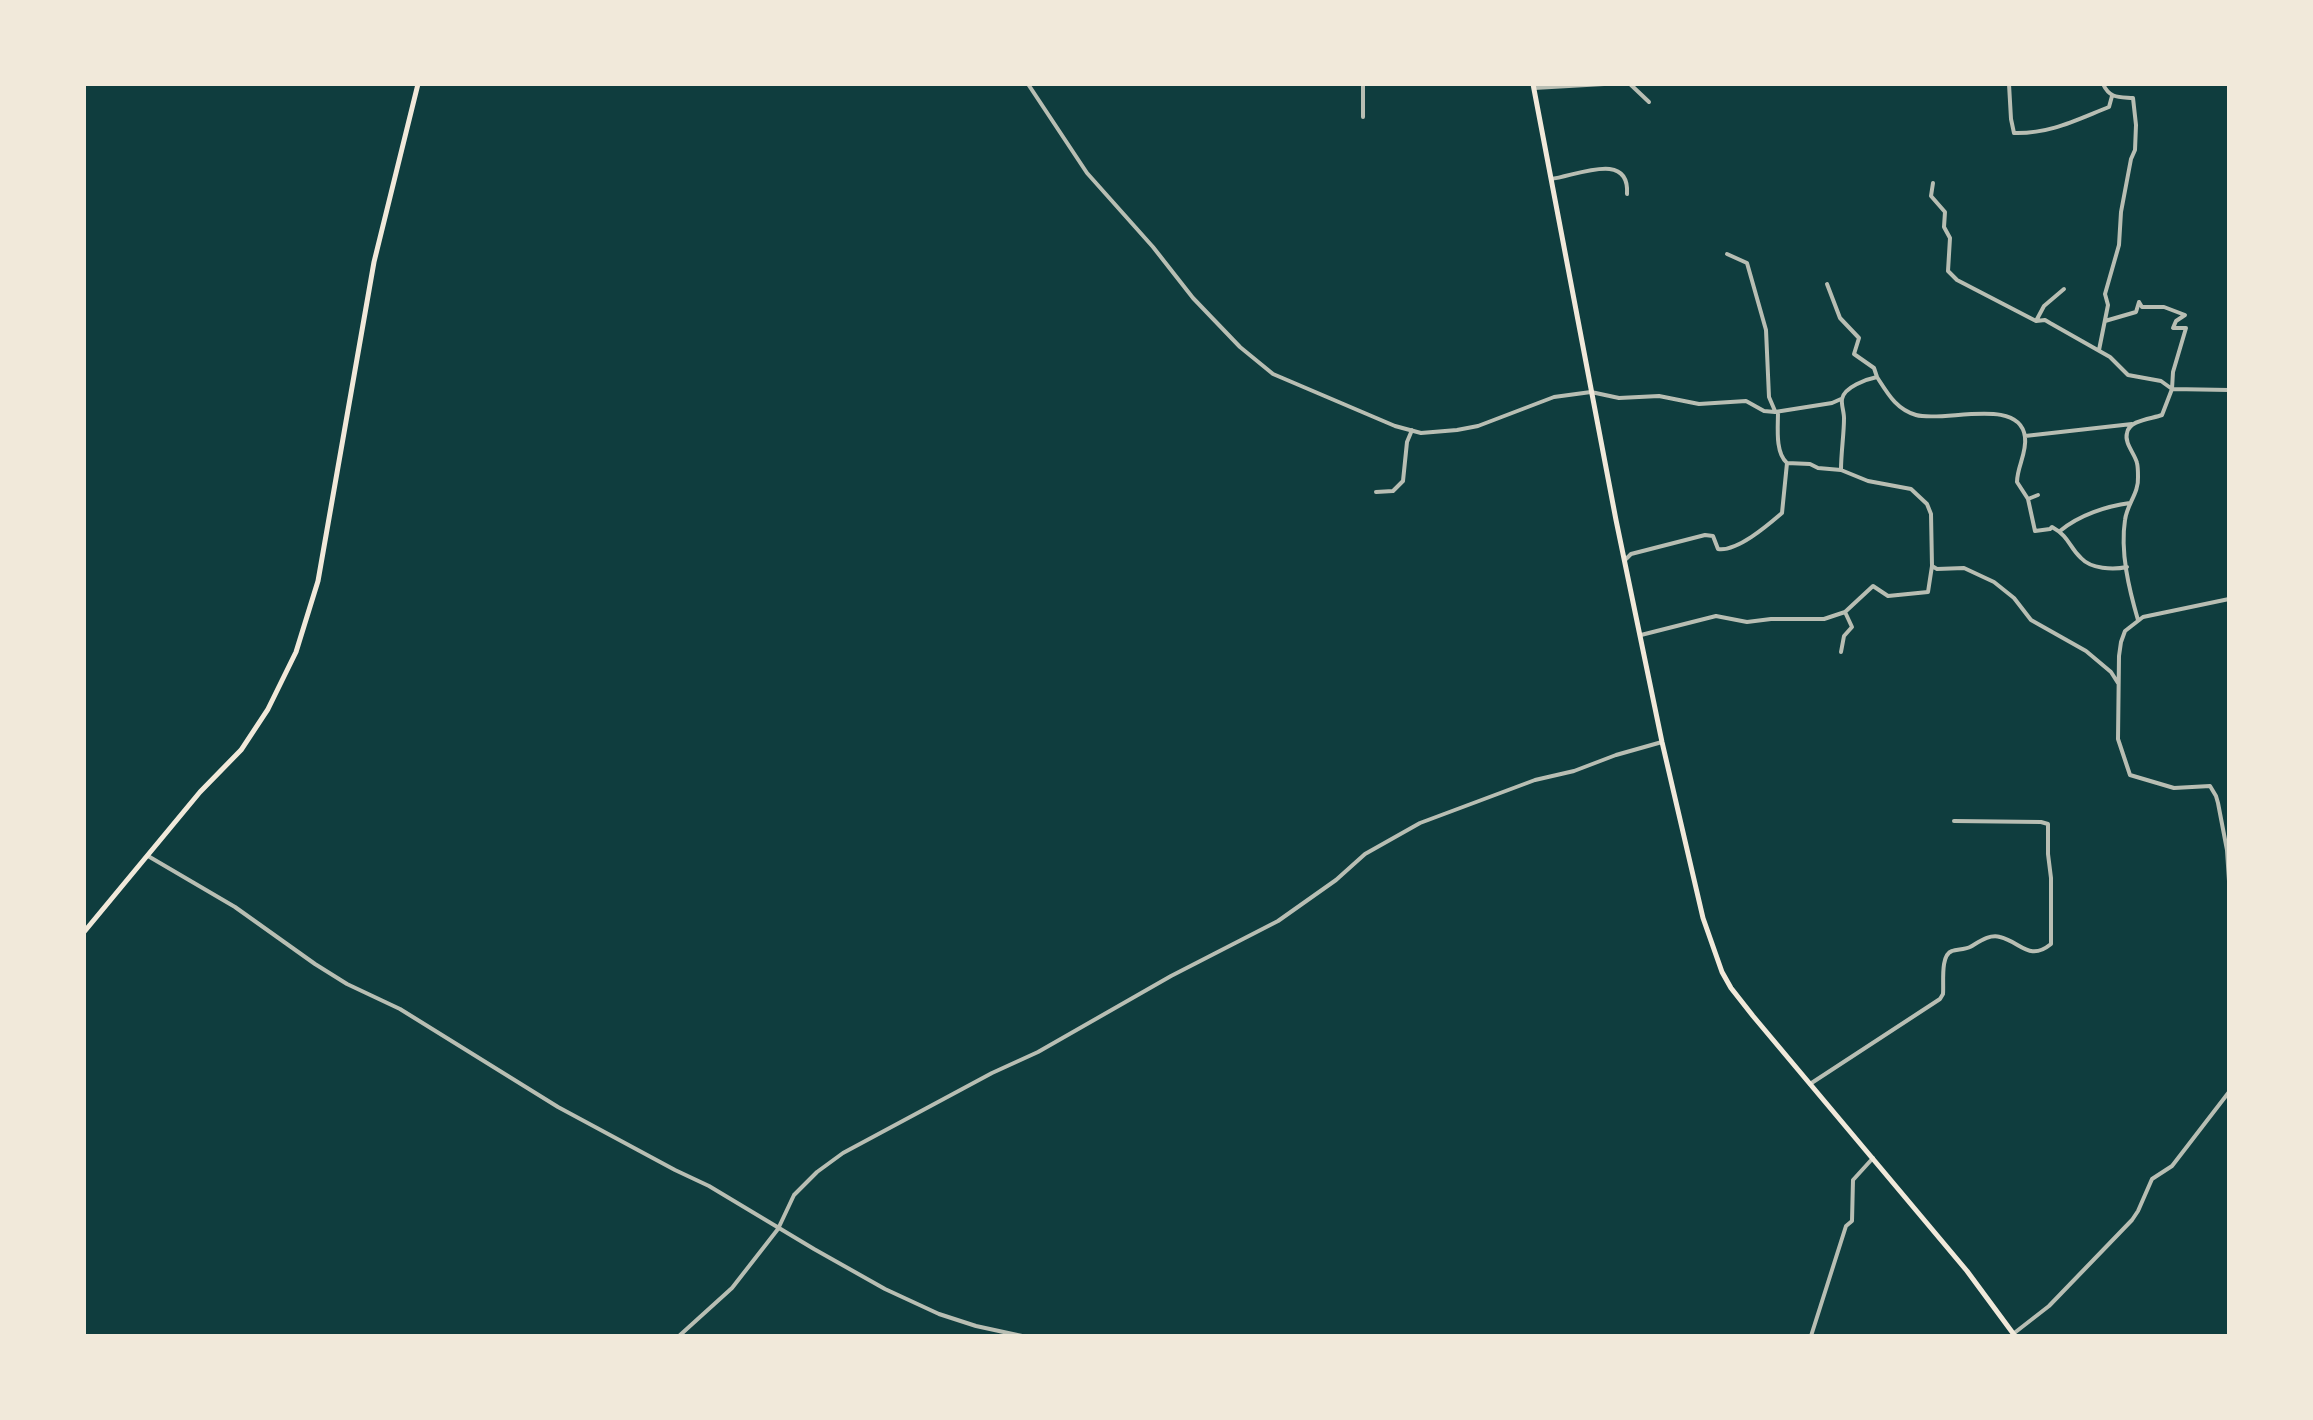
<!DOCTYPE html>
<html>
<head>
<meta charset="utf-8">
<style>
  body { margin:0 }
  #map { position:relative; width:2313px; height:1420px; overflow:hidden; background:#0f3d3e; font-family:"Fira Sans",sans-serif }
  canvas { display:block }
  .frame { position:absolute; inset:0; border:86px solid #f1e9da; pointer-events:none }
</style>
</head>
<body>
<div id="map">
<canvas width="2313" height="1420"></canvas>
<div class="frame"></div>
</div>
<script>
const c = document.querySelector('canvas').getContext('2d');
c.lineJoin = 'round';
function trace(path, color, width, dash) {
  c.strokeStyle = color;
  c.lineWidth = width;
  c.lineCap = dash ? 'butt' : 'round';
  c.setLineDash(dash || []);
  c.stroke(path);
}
trace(new Path2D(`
  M1028,84L1087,173L1153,247L1193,298L1240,347L1273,374L1395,426L1421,433L1457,430L1478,426L1554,397L1591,392L1619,398L1659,396L1699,404L1746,401L1764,411L1775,412L1832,403L1841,399
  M1363,84V117
  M1630,84L1649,102
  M2009,84L2011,119L2014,133C2050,134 2076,120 2109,107L2112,96
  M1534,88L1604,84
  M1551,179C1576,176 1630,150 1627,194
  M1933,183L1931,196L1945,212L1944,227L1950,238L1948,271L1957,280L2036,321L2045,320L2050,323L2110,357L2128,375L2161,381L2172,389
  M1727,254L1747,263L1766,330L1769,397L1775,411
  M1827,284L1840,318L1859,338L1854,354L1874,368L1877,377
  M2036,321L2044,306L2064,289
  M2105,321L2136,312L2139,302L2142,307H2164L2185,315L2176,321L2173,328H2186L2173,372L2172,389
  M2099,350L2108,305L2105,294L2119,245L2121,212L2131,159L2135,150L2136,125L2133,98C2119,97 2110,99 2103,84
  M2025,436L2132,424
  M1841,470C1841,452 1844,435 1844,418C1844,412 1841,404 1842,399C1844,387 1867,379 1877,377C1888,394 1896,409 1916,415C1944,423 2020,396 2025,437C2027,453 2017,467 2017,482L2028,499L2038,495
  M1376,492L1393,491L1403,481L1407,442L1412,430
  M2028,499L2035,531L2050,529L2052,527C2070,537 2068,546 2081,558C2091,569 2113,570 2127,567
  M2060,531C2079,515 2107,506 2130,503
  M1625,560L1631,554L1705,535L1713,536L1718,549C1737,552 1768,525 1782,513L1787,463
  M1932,566L1937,569L1964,568L1994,582L2014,598L2031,620L2086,651L2111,672L2118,683
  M2229,599L2143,617L2125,631L2121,642L2119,656L2118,739L2130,775L2174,788L2210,786L2216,796L2218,803L2227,850L2229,881
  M2138,620C2129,589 2120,552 2125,520C2127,504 2139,493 2138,477C2138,472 2138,467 2137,463C2135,454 2124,443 2127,433C2129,420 2151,419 2162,415L2172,389L2229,390
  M1641,635L1716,616L1747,622L1771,619H1824L1845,612L1873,586L1888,596L1928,592L1932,566L1931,514L1927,504L1911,489L1868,481L1841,470L1818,468L1810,464L1787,463C1775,453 1778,427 1778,412
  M1841,652L1844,636L1852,627L1845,612
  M148,856L235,907L315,964L347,984L400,1009L558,1107L675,1170L709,1186L814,1249L885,1289L939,1314L976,1326L1022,1336
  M1810,1084L1940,999L1943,994C1944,983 1940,955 1952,951C1957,949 1964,950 1970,947C1979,942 1989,934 2000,937C2021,942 2029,962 2051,944V878L2048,854V824L2041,822L1954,821
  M2013,1334L2049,1306L2132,1220L2138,1211L2152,1179L2172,1166L2229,1092
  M679,1336L732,1288L778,1229L794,1195L817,1172L843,1153L992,1073L1038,1052L1171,976L1278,921L1336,880L1365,854L1420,823L1535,780L1574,771L1616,755L1662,742
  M1811,1336L1846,1226L1852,1221L1853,1180L1873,1158`), '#b8beb3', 4);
trace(new Path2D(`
  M1533,84L1616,520L1662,742L1703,918L1722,972L1731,988L1753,1016L1967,1271L2015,1336
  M84,932L200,792L241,750L268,709L296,652L318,581L374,262L418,84`), '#f1e9da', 5);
</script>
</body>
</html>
